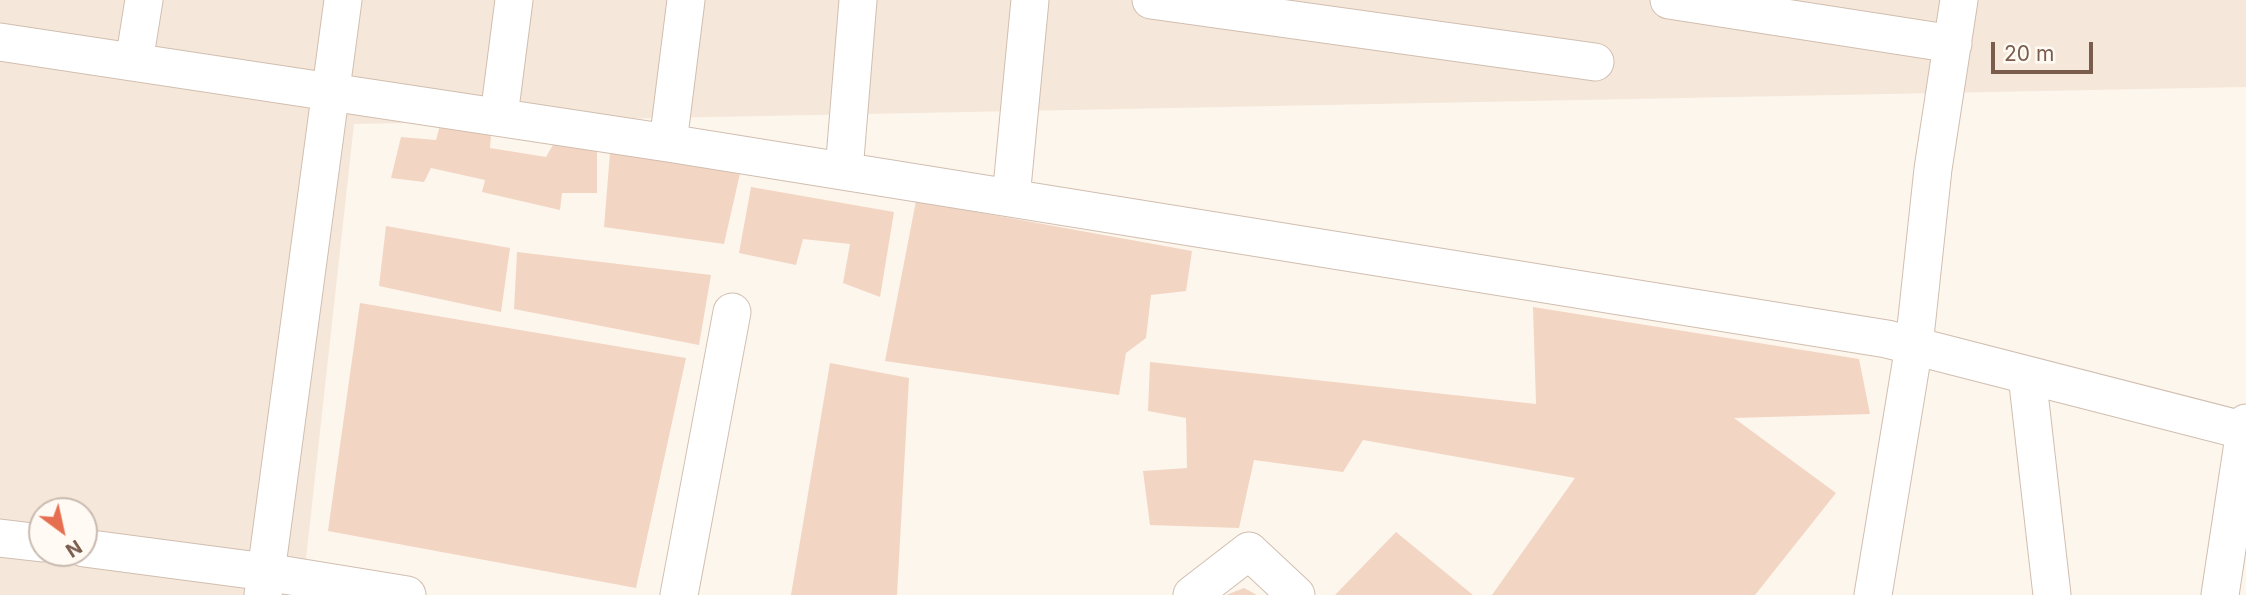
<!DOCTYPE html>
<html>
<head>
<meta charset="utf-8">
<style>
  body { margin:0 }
  #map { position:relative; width:2246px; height:595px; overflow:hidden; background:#fdf6ec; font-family:Inter,sans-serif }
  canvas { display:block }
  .north { position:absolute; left:28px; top:497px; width:70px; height:70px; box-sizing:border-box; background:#fffaf3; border:2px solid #cabbb1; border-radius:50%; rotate:147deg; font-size:19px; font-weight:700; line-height:28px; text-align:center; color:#7a5c4d }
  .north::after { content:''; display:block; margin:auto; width:24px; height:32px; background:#e76f51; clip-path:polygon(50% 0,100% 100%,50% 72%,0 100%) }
  .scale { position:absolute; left:1991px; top:42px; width:102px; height:32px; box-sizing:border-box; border:4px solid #7a5c4d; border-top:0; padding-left:9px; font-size:21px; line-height:24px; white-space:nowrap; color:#7a5c4d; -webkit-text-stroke:5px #fffaf3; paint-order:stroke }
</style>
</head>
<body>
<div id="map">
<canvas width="2246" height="595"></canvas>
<div class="north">N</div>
<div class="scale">20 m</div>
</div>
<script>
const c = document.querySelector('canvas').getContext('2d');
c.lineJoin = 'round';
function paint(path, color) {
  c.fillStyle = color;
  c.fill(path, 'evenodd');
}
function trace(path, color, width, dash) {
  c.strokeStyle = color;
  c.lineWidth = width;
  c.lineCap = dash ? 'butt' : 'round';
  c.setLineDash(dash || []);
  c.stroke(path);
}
paint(new Path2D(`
  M0,0H2246V87L354,124L302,595H0ZM42,511H84V553H42Z`), '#f5e8da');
paint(new Path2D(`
  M442,118L492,122L490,148L546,157L557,138L597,148V193H562L560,210L482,192L485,180L431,168L424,182L391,178L401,137L436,140Z
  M610,153L741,169L724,244L604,227Z
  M751,187L894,212L880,297L843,283L850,244L803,239L796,265L739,253Z
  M916,201L1192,251L1186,291L1151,295L1146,338L1126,353L1119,395L885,361Z
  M386,226L510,248L501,312L379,286Z
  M517,252L711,275L699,345L514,309Z
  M360,303L686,358L636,588L328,531Z
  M1533,307L1859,359L1870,414L1734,418L1836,493L1755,595H1492L1575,478L1363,440L1343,472L1254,460L1239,528L1150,525L1143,471L1187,468L1186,418L1148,411L1150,362L1536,404Z
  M830,363L909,378L897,595H791Z
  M1396,532L1473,595H1335Z
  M1244,588L1257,595H1226Z`), '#f3d5c3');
const minor = new Path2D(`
  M1151,0L1595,62
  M1669,0L1953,44
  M0,42L668,143L1887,339L2246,431
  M134,62L144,0
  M499,116L514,0
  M668,143L686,0
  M844,171L858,0
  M1011,198L1030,0
  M2027,375L2052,595
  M0,538L42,543
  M84,548L266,572L407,595
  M263,595L343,0
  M679,595L732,312
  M1192,595L1249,551L1296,595
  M1873,595L1914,346L1933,169L1959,0
  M2220,595L2246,423`);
trace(minor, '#d1beb0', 39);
trace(minor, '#fff', 37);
</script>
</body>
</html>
